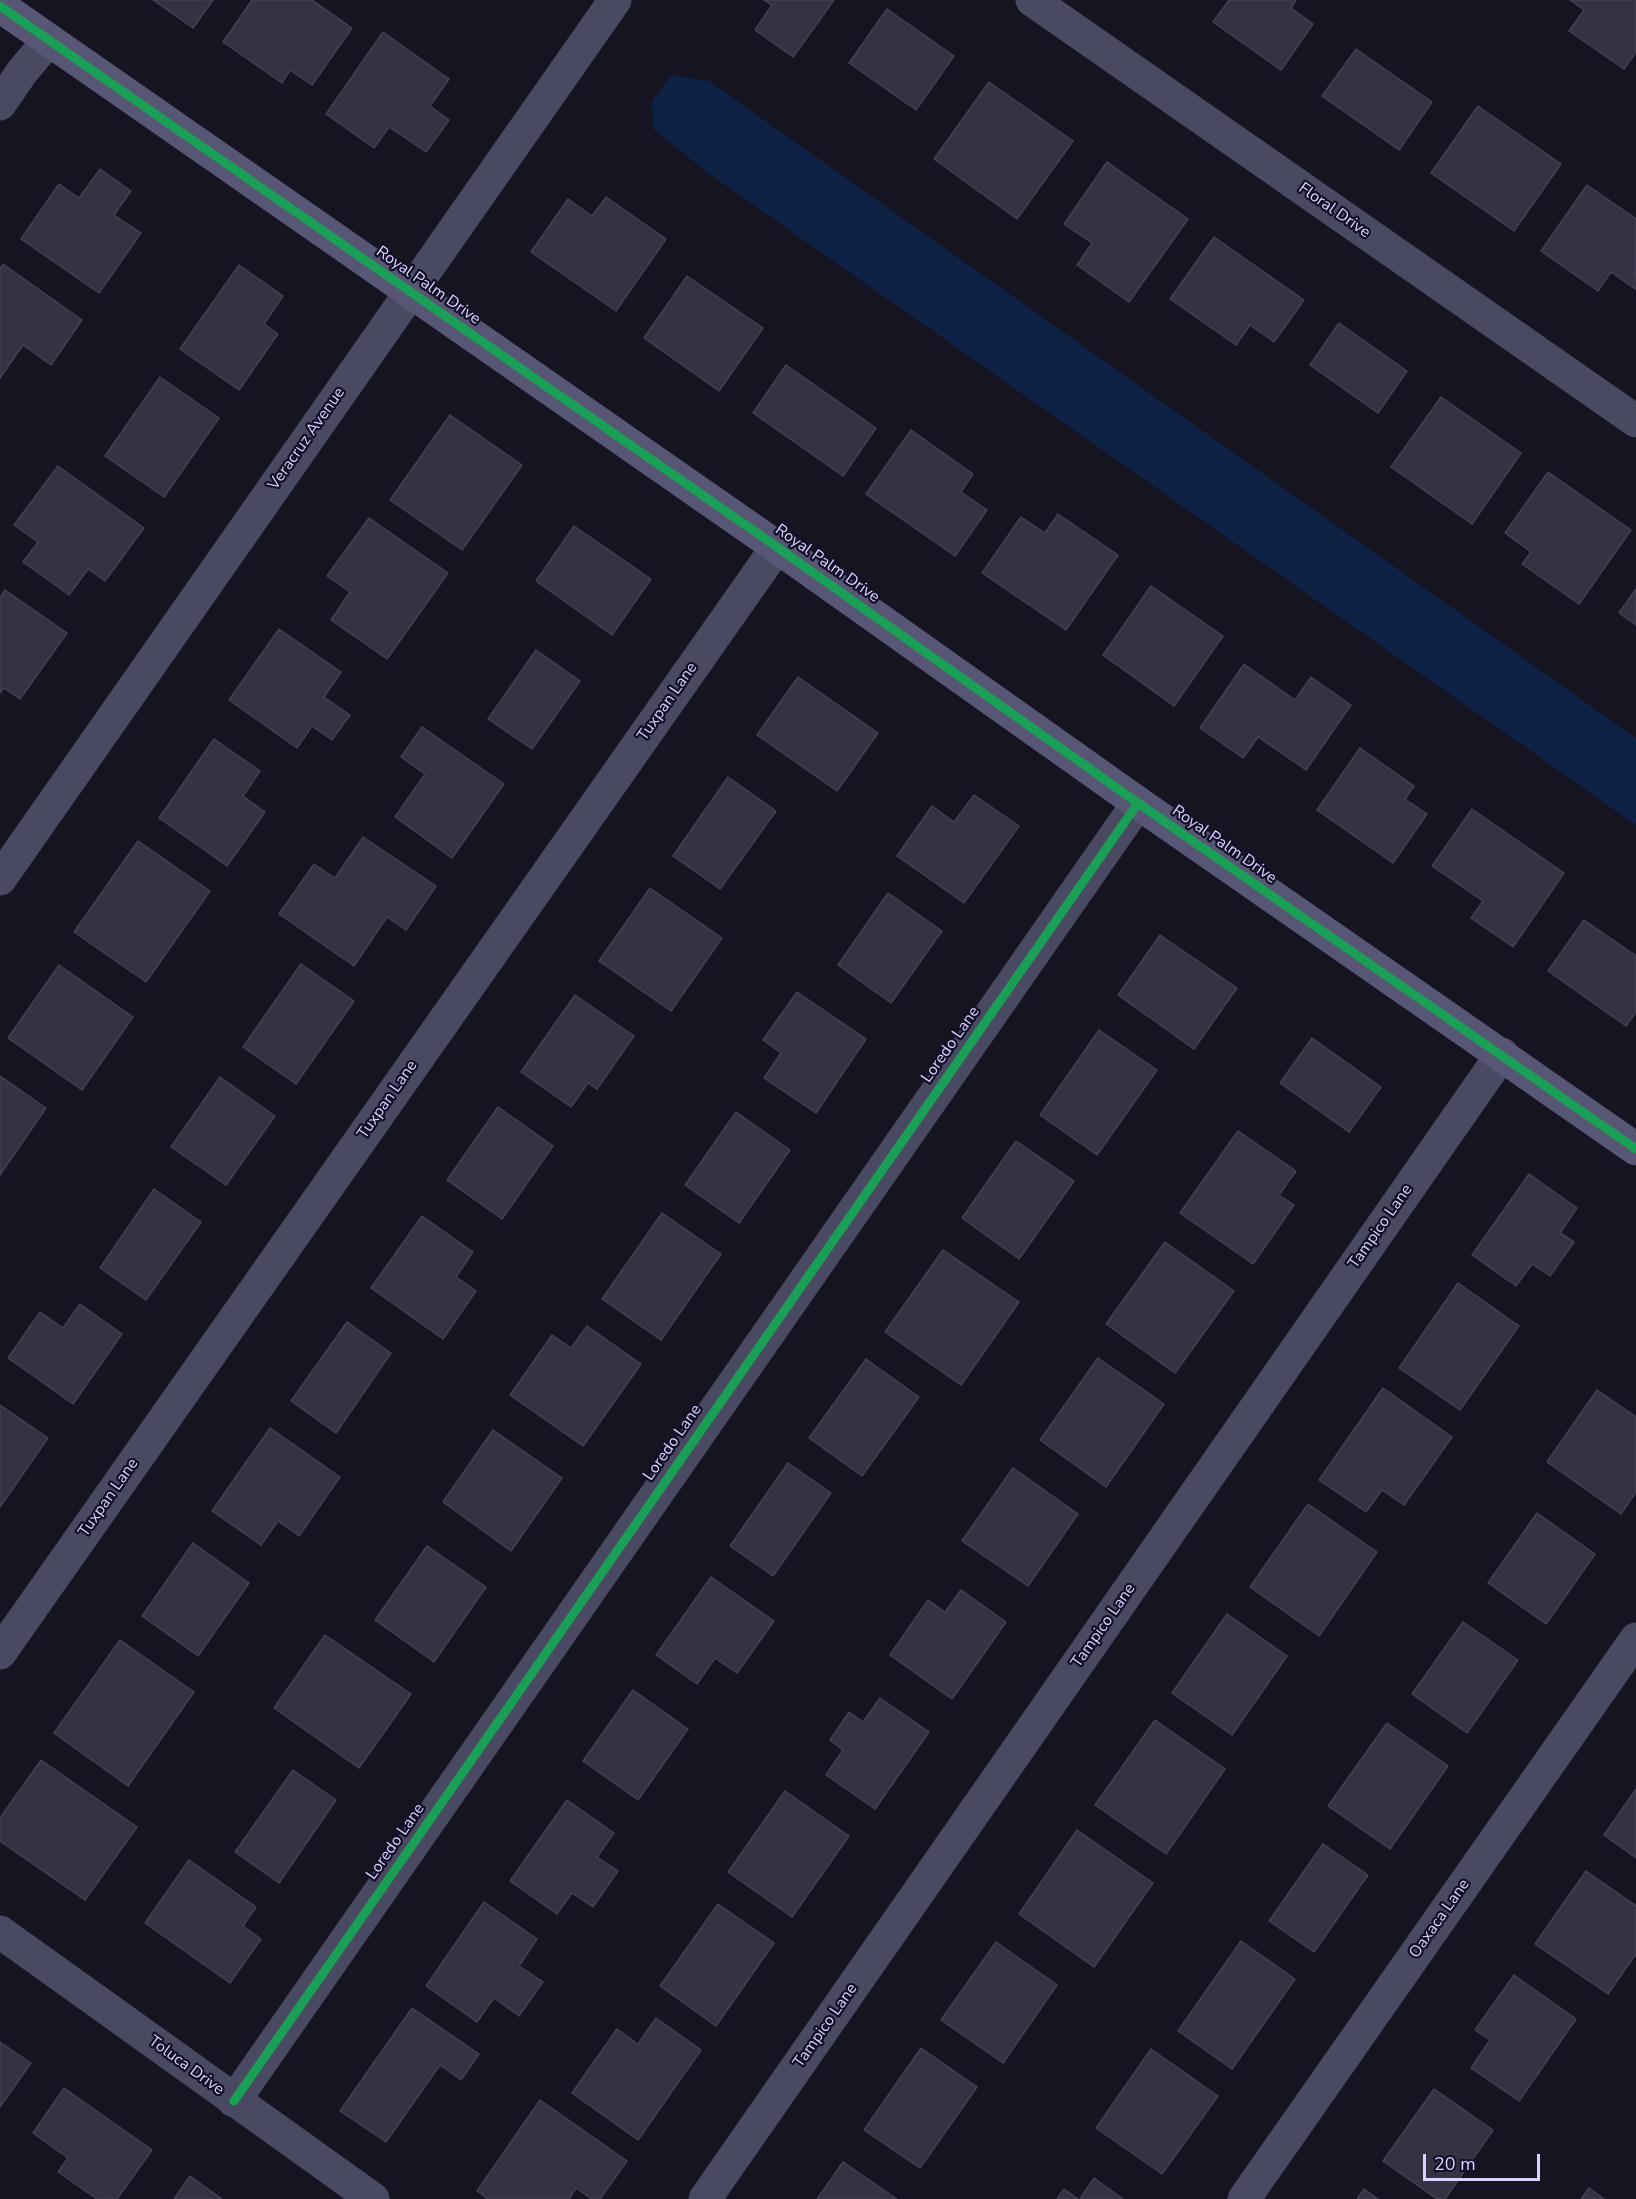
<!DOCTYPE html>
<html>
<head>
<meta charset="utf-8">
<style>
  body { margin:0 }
  #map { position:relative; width:1636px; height:2199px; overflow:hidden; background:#161421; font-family:"Nunito Sans",sans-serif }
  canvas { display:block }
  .scale { position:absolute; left:1423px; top:2154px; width:117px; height:27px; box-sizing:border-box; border:3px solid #d9d4ff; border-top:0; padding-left:8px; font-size:18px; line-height:21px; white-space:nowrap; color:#d9d4ff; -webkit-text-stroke:4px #130f26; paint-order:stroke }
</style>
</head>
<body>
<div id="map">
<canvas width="1636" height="2199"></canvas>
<div class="scale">20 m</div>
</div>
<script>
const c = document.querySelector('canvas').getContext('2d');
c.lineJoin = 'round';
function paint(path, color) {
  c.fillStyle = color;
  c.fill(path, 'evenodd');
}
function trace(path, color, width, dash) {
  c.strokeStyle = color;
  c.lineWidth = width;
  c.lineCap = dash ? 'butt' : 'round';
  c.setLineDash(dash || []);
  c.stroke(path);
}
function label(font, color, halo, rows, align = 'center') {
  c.font = font + ' "Nunito Sans",sans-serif';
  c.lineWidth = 4.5;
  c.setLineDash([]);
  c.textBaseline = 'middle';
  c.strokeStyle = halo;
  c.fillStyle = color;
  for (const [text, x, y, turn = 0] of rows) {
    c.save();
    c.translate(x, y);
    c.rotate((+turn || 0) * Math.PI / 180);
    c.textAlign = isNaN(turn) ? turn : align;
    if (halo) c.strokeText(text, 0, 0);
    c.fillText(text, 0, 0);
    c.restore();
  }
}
paint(new Path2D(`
  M671,75L709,81L1636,738V825L708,173L653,129L652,101Z`), '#0d2144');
const building = new Path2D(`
  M153,0H213L193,28Z
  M252,0H312L352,28L312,85L290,70L282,83L223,42Z
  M764,0H834L793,57L755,30L772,5Z
  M1229,0H1296L1291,8L1313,24L1281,70L1213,22Z
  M1570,0H1636V52L1624,69L1569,31L1584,10Z
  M887,9L954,56L916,110L849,63Z
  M383,32L449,79L430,106L449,120L426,152L389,127L374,148L326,114Z
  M1356,49L1432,102L1399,150L1322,96Z
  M989,82L1073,141L1017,219L934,159Z
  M1478,106L1561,164L1514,231L1431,173Z
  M1107,162L1188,219L1129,302L1077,265L1092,243L1064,224Z
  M100,169L131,191L114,215L141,233L99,293L21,239L59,184L79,198Z
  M1587,185L1636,219L1635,289L1611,272L1598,291L1541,251Z
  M606,197L666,239L616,311L531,252L568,199L592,216Z
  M1214,237L1304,300L1274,342L1250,325L1236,345L1170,299Z
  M3,264L82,320L51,365L23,345L0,378V269Z
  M239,265L283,296L264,324L278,334L239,390L180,349Z
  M687,276L763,328L719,391L644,338Z
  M1339,323L1407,371L1378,413L1310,365Z
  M786,365L876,428L843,476L753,413Z
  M160,377L219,418L164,497L105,456Z
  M1441,397L1521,453L1472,524L1391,467Z
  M450,415L522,465L462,550L390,500Z
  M911,430L973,474L961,492L987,510L955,556L866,494Z
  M58,466L144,528L105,581L88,569L69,595L23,562L38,542L14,525Z
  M1548,472L1631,530L1579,604L1522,564L1531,552L1505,533Z
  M1058,514L1118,555L1066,630L982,573L1021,517L1045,533Z
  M369,518L448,573L387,659L331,620L350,592L327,576Z
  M574,526L651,579L612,635L536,581Z
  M1151,586L1223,636L1174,706L1103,655Z
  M1636,589V625L1619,613Z
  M5,590L67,633L20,699L4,688L0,693V598Z
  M279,629L341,672L324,697L350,715L332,740L312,726L297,748L229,700Z
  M536,650L580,681L532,749L488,719Z
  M1244,664L1295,700L1311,677L1351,705L1306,770L1258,737L1243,758L1200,728Z
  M798,677L878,733L837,791L757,735Z
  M422,727L504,784L452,858L395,817L425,774L401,757Z
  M214,739L260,771L243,796L265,812L227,866L159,818Z
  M1360,748L1414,786L1405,799L1427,814L1393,863L1317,810Z
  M728,777L776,811L720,889L673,856Z
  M974,795L1019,826L964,903L897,856L932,806L954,822Z
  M1472,809L1564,873L1513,947L1471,918L1483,901L1432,866Z
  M363,837L436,886L406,930L387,917L354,966L279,914L314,864L335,878Z
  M138,841L210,891L146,982L74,932Z
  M650,888L722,938L671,1011L599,961Z
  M888,893L942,931L891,1003L838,965Z
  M1584,920L1636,956V1012L1626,1026L1548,971Z
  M1160,935L1237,988L1194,1049L1118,995Z
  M301,964L354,1001L296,1084L243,1047Z
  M59,965L133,1017L82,1090L8,1038Z
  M797,992L866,1039L816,1113L764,1078L781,1053L763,1040Z
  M575,995L634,1036L597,1089L588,1083L571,1107L521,1072Z
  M1099,1030L1157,1070L1097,1155L1040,1115Z
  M1312,1038L1381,1087L1349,1132L1280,1083Z
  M0,1076L46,1108L0,1175Z
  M220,1077L275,1116L226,1185L171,1147Z
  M498,1107L553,1146L502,1219L447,1180Z
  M736,1112L790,1150L739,1223L685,1185Z
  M1238,1131L1296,1171L1279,1195L1294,1205L1253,1264L1180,1213Z
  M1016,1141L1074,1181L1019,1259L962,1218Z
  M1529,1174L1577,1208L1560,1233L1574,1242L1550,1276L1532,1264L1516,1286L1472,1255Z
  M154,1189L201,1222L146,1300L100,1268Z
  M662,1213L721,1254L661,1340L602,1299Z
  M422,1216L473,1252L456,1277L476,1291L443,1339L371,1288Z
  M1165,1242L1234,1291L1175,1373L1106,1324Z
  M943,1250L1019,1302L961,1385L885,1332Z
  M1458,1283L1519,1326L1460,1410L1399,1368Z
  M80,1304L122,1334L73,1404L8,1358L40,1312L63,1328Z
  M347,1322L391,1353L336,1433L291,1401Z
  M587,1326L641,1364L583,1446L510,1395L552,1335L571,1348Z
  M1098,1358L1164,1404L1106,1487L1040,1440Z
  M866,1359L919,1397L862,1476L809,1438Z
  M1383,1388L1452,1437L1404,1505L1382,1490L1366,1512L1319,1480Z
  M1597,1390L1636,1417V1492L1621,1514L1547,1462Z
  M0,1405L48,1438L0,1507Z
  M270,1428L340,1477L299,1536L278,1521L261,1545L212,1511Z
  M493,1430L562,1478L511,1551L443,1502Z
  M788,1463L831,1493L773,1576L730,1546Z
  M1013,1468L1078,1514L1028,1586L962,1541Z
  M1308,1504L1377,1552L1319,1636L1250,1587Z
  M1537,1513L1595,1554L1546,1624L1488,1583Z
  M193,1543L249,1583L198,1656L142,1616Z
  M427,1546L486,1587L434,1662L375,1620Z
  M711,1577L774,1621L737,1673L715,1658L697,1684L656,1655Z
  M961,1590L1006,1622L952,1699L890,1655L928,1600L945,1612Z
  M1227,1614L1287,1656L1232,1735L1172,1693Z
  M1463,1622L1518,1660L1467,1733L1412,1694Z
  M325,1635L411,1694L359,1768L274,1708Z
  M120,1640L194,1692L128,1786L54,1733Z
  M633,1690L688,1729L638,1800L583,1761Z
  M880,1698L929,1732L875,1809L826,1775L843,1750L830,1740L849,1712L863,1722Z
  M1155,1720L1225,1769L1166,1854L1095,1805Z
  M1387,1723L1448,1766L1390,1849L1328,1806Z
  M41,1760L137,1827L85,1900L0,1841V1818Z
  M293,1770L336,1800L279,1883L235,1852Z
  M1636,1789V1858L1604,1835Z
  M785,1791L849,1836L792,1917L728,1872Z
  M567,1800L614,1833L597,1857L618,1871L593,1907L572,1893L557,1914L510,1881Z
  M1077,1830L1153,1883L1094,1967L1019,1914Z
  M1323,1844L1368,1875L1314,1952L1269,1921Z
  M189,1860L256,1907L243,1926L261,1939L230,1983L145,1923Z
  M1586,1871L1636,1906V1954L1608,1994L1535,1944Z
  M484,1902L537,1939L519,1966L543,1982L519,2016L494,1998L477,2022L426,1986Z
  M718,1904L774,1943L716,2026L660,1986Z
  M1241,1941L1295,1979L1232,2069L1178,2031Z
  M996,1942L1057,1985L1003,2063L941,2020Z
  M1514,1975L1576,2019L1519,2101L1471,2068L1490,2040L1475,2030Z
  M412,2008L479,2054L461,2080L440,2065L386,2142L340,2111Z
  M656,2018L701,2050L638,2140L572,2093L617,2029L638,2044Z
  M0,2042L31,2063L0,2107Z
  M921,2048L977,2087L920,2168L864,2130Z
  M1151,2049L1218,2096L1162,2174L1096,2128Z
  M64,2088L152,2150L117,2199H97L58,2172L68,2158L33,2133Z
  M1434,2089L1493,2130L1445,2199H1437L1383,2161Z
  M540,2100L627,2161L600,2199H592L576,2188L569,2199H488L477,2191Z
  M843,2162L897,2199H817Z
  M190,2176L222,2199H174Z
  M1094,2178L1123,2199H1080Z
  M1589,2188L1604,2199H1581Z
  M1064,2189L1078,2199H1057Z
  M1364,2189L1378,2199H1357Z`);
paint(building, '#343243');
trace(building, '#433f54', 1.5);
trace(new Path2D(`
  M1032,0L1636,421
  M0,104L22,72L48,41
  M0,879L615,0
  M0,1653L777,547
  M0,1932L373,2199
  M234,2101L1138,803
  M705,2199L1502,1054
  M1244,2199L1636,1639`), '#4a4962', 33);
trace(new Path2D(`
  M0,6L777,547L1138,803L1636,1149`), '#575674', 33);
trace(new Path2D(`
  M0,6L777,547L1138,803L1636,1149
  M234,2101L1138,803`), '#1a9f57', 9);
label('16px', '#d9d4ff', '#130f26', [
  ["Floral Drive",1334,211,35],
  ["Royal Palm Drive",428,286,35],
  ["Veracruz Avenue",307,439,-55],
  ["Royal Palm Drive",827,564,35],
  ["Tuxpan Lane",668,702,-55],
  ["Royal Palm Drive",1224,845,35],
  ["Loredo Lane",951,1045,-55],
  ["Tuxpan Lane",388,1100,-55],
  ["Tampico Lane",1381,1227,-55],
  ["Loredo Lane",673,1443,-55],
  ["Tuxpan Lane",109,1498,-55],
  ["Tampico Lane",1104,1626,-55],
  ["Loredo Lane",396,1842,-55],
  ["Oaxaca Lane",1440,1919,-55],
  ["Tampico Lane",826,2026,-55],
  ["Toluca Drive",186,2066,36]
]);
</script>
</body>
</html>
